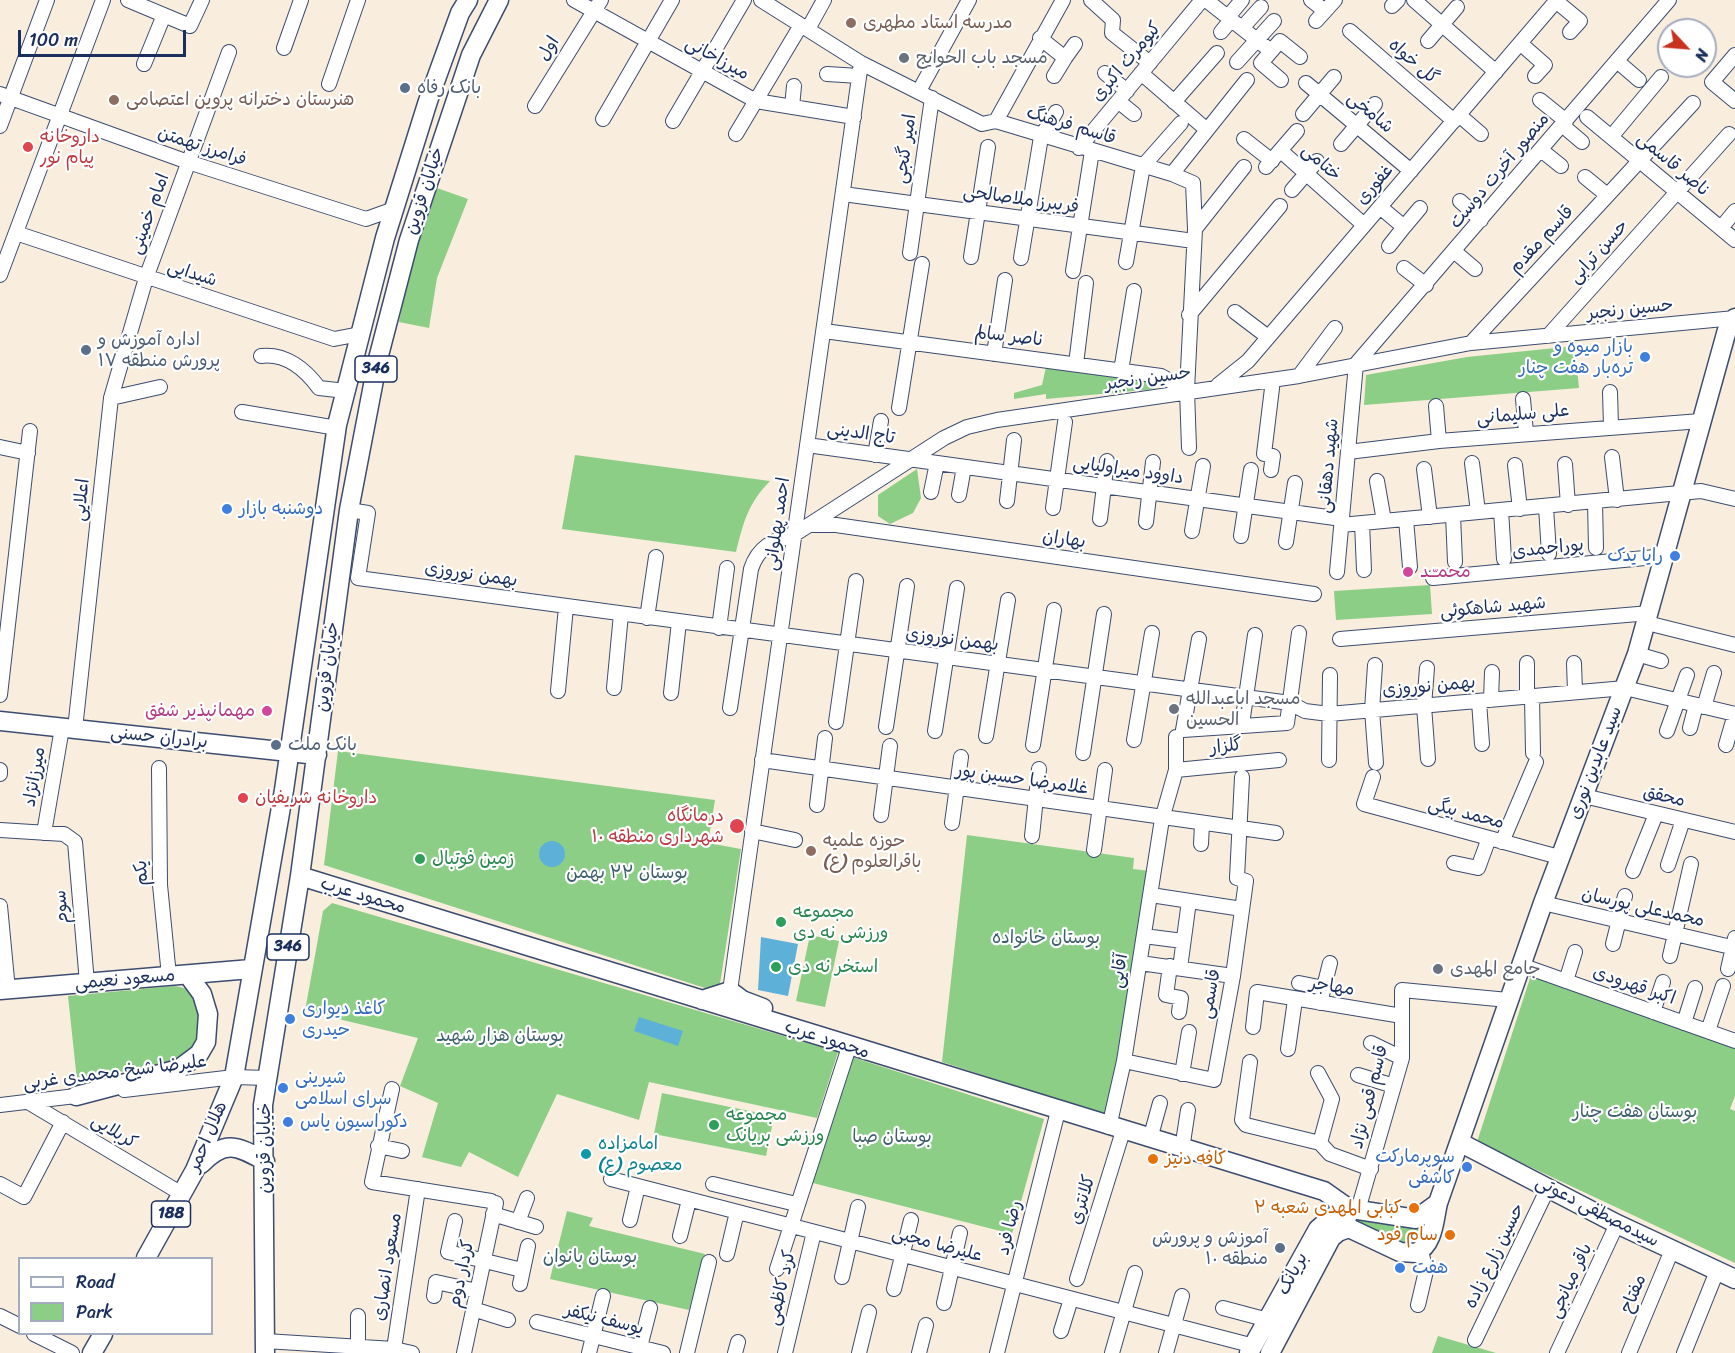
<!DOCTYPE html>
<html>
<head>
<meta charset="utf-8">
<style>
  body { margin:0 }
  #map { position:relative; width:1735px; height:1353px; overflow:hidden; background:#f9eddd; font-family:Sriracha,sans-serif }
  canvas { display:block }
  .legend { position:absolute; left:18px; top:1257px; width:195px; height:78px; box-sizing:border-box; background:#fff; border:2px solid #a4acbf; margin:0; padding:8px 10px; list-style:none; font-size:18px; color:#1b2f5e }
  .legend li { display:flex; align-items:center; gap:12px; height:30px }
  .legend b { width:30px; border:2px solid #a4acbf }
  .north { position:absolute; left:1657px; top:18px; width:60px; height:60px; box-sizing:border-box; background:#fff; border:2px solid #a4acbf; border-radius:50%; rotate:116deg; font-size:16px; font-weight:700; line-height:24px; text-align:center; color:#1b2f5e }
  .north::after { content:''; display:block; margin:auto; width:21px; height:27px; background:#c8321e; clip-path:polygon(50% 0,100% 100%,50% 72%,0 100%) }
  .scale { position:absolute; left:18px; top:30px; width:168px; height:27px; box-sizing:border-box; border:3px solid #1b2f5e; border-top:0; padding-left:8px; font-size:18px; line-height:21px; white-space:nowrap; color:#1b2f5e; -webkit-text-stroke:4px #fff; paint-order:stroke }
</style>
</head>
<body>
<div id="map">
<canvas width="1735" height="1353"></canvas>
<ul class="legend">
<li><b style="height:8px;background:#fff"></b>Road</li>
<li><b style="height:16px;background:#8cce86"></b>Park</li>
</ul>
<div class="north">N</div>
<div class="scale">100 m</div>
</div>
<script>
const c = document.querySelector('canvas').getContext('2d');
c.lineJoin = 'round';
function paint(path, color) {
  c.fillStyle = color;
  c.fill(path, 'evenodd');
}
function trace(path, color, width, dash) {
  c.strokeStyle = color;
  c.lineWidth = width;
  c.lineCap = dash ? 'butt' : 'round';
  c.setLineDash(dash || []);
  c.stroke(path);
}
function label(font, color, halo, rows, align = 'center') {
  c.font = font + ' Sriracha,"Playpen Sans Arabic",sans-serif';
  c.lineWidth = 4.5;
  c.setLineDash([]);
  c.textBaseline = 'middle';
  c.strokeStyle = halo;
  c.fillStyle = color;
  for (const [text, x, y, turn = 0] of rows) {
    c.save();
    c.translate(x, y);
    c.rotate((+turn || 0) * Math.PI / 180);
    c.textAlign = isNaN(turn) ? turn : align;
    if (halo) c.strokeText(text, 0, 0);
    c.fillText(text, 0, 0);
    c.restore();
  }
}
paint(new Path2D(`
  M437,188L468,199L437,278L429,328L399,322L409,271Z
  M1575,346L1579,388L1364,405L1366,375L1467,357Z
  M1046,367L1152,383L1156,389L1046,399V394L1014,399V393L1042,385Z
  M575,455L770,481C748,504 744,520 736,552L562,529Z
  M917,469L921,498L913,513L890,524L878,516V495Z
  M1430,585L1432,614L1336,620L1334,591Z
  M338,751L715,800L708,843L741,849L720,984L711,990L324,865Z
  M967,835L1134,858L1133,869L1150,871L1107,1115L942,1062Z
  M332,903L838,1052L817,1118L649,1082L639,1120L557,1094L518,1177L469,1152L461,1167L422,1157L438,1103L400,1086L418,1038L305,1011L323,911Z
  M810,935L839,941L825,1007L796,1001Z
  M1531,975L1735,1048V1096L1730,1109L1735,1111V1263L1477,1142Z
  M174,986C205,989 200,1009 203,1034L184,1061L95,1076L78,1090L68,996Z
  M852,1057L1044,1119L1012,1234L809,1182Z
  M662,1093L774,1116L766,1156L654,1134Z
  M567,1211L593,1218L589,1226L705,1254L689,1310L550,1279Z
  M1430,1217C1414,1262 1383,1238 1354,1218Z
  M1438,1336L1496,1353H1432Z`), '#8cce86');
paint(new Path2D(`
  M539 854a13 13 0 1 1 26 0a13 13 0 1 1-26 0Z
  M761,937L798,944L788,996L758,990Z
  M639,1017L683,1031L678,1046L634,1031Z`), '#5db1d9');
const minor = new Path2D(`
  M128,0L190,26L202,0
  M574,0L756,101L854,117
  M761,0L861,63L982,124L996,121L1172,174L1193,183L1195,229L1187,390L1189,448
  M1091,0L1113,20L1112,33L1150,63
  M1206,0L1271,51
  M1311,0L1325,11
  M1414,0L1496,72
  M1556,1L1580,21L1570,32
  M1392,6L1398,0
  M1228,17L1242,0
  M1316,21L1335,0
  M1242,28L1261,7
  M808,29L824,0
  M1350,31L1454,121
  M1221,32L1231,20
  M1040,38L1065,58L1075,44
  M1428,41L1457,7
  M1520,43L1545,65L1535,76
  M284,48L301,0
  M1735,55L1712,82L1735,101
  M1617,61L1639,80
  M1237,62L1274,21
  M144,64L164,15
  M1105,73L1127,91
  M1141,73L1207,130
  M827,74L859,76
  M1054,76L1065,58
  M1281,80L1261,63L1280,41L1300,57
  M1306,83L1411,171
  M329,84L358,0
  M919,91L969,0
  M0,94L188,162L366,219L394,209
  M1540,100L1566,121
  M1118,101L1134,114
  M1174,102L1217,53
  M535,106L601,0
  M792,107L794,86
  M1303,114L1334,77
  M1459,115L1481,134
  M1587,117L1735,240
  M603,119L672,0
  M673,121L744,0
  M996,121L1063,0
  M1562,125L1582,142
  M0,126L47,0
  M736,134L801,25
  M1611,137L1661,77
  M1244,139L1272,161
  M1341,144L1375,104
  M1079,148L1202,0
  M1541,150L1561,166
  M1281,151L1364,225
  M1266,167L1297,131
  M1172,174L1247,80
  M1585,177L1607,195
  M1292,190L1317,161
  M843,194L1194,241
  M1460,201L1481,220
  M1380,207L1404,227L1420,208
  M1721,228L1735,211
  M1195,229L1244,167
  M16,233L334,339L360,334
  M1389,246L1404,227
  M1455,252L1475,269
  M910,253L932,98
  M971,257L988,147
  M1021,258L1041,137L1056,112
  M1126,262L1143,166L1181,123
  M1404,268L1426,285
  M1073,271L1092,151
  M0,275L103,0
  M1235,312L1268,337
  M1189,315L1280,206
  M824,331L1161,376L1187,390
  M1548,336L1729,134
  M1471,343L1693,103
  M994,354L1005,280
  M261,356C285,353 305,369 319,388L346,391
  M1076,364L1086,283
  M1121,371L1134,291
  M1299,376L1335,328
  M1218,385L1248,361L1557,0
  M1610,392L1611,426
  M111,398L160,387
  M1523,399L1526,433
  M1436,406L1439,441
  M899,408L922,264
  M242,412L337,428
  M807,445L1342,519
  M0,447L28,453
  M1348,452L1439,441L1701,421
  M875,455L881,421
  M1612,457L1617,500
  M1472,463L1478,512
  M1565,464L1568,505
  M1515,465L1520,509
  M1424,469L1430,517
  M1271,470L1273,456L1264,454L1273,380
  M1377,481L1384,521
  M931,492L937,463
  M959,495L964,467
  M1007,501L1014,440
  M1595,502L1596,548
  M1546,507L1549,554
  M1053,508L1065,422
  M349,510L368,513L358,578L1290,703L1305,711L1329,714L1625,688L1735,714
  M1501,510L1504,559
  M1453,515L1455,562
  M1100,519L1107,461
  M1406,519L1410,567
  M1146,522L1153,462
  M1362,523L1364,570
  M811,525H836L1314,594
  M1341,525L1701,491L1735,499
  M1192,531L1203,466
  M1241,536L1251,470
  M1286,542L1295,483
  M1337,572L1356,364L1669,0
  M1433,578L1666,556
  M647,618L656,557
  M1647,623L1735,645
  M719,628L727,568
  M1199,639L1183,730L1287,723L1299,633
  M1340,639L1650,613
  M1637,654L1661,661
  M1527,663V697
  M1574,663L1575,692
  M1375,665L1372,710L1376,763
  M1427,668L1424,706L1428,759
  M614,688L621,614
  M558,691L566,607
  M671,693L679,622
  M0,695L30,431
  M1532,696L1533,753
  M1491,700L1492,672
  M1479,701L1482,744
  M1704,707L1714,673
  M730,708L751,569C758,547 773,540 795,534L944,438L967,427L997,420L1299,376L1471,343L1735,318
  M836,722L856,581
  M1242,724L1255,635
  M886,727L907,586
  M1690,728L1696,705
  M75,729L111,398L146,278L229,52
  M935,731L957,588
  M1667,731L1687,675
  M986,736L1008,600
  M1134,740L1152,633
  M1033,745L1054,610
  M1726,745L1735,714
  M1083,753L1104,614
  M762,760L1276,833
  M1329,760L1330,675
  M159,768L160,885L169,976
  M1176,770L1279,760
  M0,774V770
  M1373,777L1364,804L1559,857
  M1584,796L1735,832
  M817,805L825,738
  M881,815L890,746
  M952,823L961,757
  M0,830L64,834L75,842L87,983
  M752,831L795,840
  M44,833L62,728
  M1032,836L1039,769
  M1502,842L1536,762
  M1201,844L1202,824
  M1094,850L1105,770
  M1454,863L1478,868L1489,838
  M1668,865L1683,820
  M1633,871L1656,814
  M1151,895L1242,909
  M1543,903L1735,948
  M0,906L8,990
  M1144,936L1183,941
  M1613,944L1625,896
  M1670,956L1691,864
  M1140,963L1233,976
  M1521,965L1735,1041
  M1170,966L1166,995L1181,998L1179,1012
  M1180,968L1189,901
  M1728,969L1735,938
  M1566,981L1575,952
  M1299,983L1324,988
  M730,991L861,63
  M1320,1003L1330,963
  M1653,1012L1663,982
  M1684,1023L1695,988
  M1253,1027L1257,992L1402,1016
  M1708,1031L1723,986
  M1371,1043L1402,1058
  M1288,1049L1295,1000
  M1124,1061L1214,1080L1233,976L1246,881L1237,878L1242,777
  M1250,1062L1242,1120L1246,1125L1320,1143L1330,1154L1371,1169
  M1318,1073L1332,1099L1320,1143
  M1182,1074L1189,1032
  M1358,1075L1394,1086
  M392,1089L372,1182L491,1201
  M124,1090L234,1077L267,1078
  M28,1102L182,1194
  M0,1105L84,1095
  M1109,1127L1124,1061L1162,819L1176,770V737
  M1150,1139L1160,1103
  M378,1146L402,1151
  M1182,1149L1188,1110
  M611,1179L1254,1346
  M0,1184L24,1197L63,1122
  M713,1184L796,1204
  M1358,1210L1402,1058V990L1508,1000
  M493,1214L536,1227
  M630,1220L638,1186
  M455,1221L448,1252L522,1270
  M518,1222L527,1198
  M680,1236L689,1200
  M727,1254L737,1212
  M777,1269L849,1047
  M842,1277L858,1207
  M1077,1279L1123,1131
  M520,1284L528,1246
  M894,1289L911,1220
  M434,1296L436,1282L477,1291
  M944,1303L960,1233
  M1418,1305L1426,1271L1421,1251
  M1223,1308L1268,1320
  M473,1309L508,1320
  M0,1316L20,1326
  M537,1322L663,1353
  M1061,1331L1071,1299
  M34,1334L72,1353
  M1475,1340L1548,1188
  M265,1341L394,1349L412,1353
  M640,1347L650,1308
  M394,1349L418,1189
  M358,1353V1316
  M464,1353L496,1203
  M589,1353L603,1296
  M687,1353L709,1262
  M735,1353L738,1342
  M785,1353L814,1232
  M859,1353L869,1312
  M919,1353L926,1325
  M997,1353L1058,1111
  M1112,1353L1135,1273
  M1166,1353L1182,1296
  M1557,1353L1617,1224
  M1629,1353L1672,1250
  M1684,1353L1717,1271`);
const major = new Path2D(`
  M0,721L317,755
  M300,876L1324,1191L1351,1210
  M0,990L251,969
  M702,1000L730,991L742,1000L763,1008
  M76,1096L179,1069L199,1054L206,1042L208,1014L202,994L188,975
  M1461,1143L1617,1224L1735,1279
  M201,1164C225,1139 237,1146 265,1161
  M1438,1203L1416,1219L1358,1210H1351L1345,1220L1349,1228L1400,1252L1416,1253C1434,1244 1434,1220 1438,1203L1543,903L1637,654L1727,330L1735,318
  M146,1258L195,1170L234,1077L284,790L337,425L385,238L428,101L460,13L468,0
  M92,1353L103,1334
  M265,1353L263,1105L300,876L349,510L378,359L409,240L471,55L499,0
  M1249,1353L1318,1229L1332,1217L1351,1210
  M1270,1353L1331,1238L1338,1232L1349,1228`);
trace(minor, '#3c4c71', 16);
trace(major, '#3c4c71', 21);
trace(minor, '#fff', 14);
trace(major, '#fff', 18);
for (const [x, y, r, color] of [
  [851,23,6,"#8d6e63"],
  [904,58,6,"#6b7280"],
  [405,88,6,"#5c6f8a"],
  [114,100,6,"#8d6e63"],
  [28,147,6,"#e0444e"],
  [86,350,6,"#5c6f8a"],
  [1645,357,6,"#3f7fe0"],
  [227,509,6,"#3f7fe0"],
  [1675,556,6,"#3f7fe0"],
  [1408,572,6,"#d1479c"],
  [1174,709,6,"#6b7280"],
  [267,711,6,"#d1479c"],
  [276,745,6,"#5c6f8a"],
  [243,798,6,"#e0444e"],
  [737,826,8,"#e0444e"],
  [811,851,6,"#8d6e63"],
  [420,859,6,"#2e9e5b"],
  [781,922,6,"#2e9e5b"],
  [776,967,6,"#2e9e5b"],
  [1438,969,6,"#6b7280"],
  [290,1019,6,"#3f7fe0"],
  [283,1088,6,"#3f7fe0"],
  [288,1122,6,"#3f7fe0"],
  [714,1125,6,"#2e9e5b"],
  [586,1154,6,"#0f9aa8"],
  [1153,1159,6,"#e8710a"],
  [1467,1167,6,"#3f7fe0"],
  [1414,1208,6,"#e8710a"],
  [1450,1235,6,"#e8710a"],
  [1280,1248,6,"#5c6f8a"],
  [1400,1268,6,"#3f7fe0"]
]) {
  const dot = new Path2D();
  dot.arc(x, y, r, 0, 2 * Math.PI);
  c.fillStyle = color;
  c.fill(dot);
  trace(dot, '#fff', 2);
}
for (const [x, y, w] of [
  [376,369,42],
  [288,947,42],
  [171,1214,39]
]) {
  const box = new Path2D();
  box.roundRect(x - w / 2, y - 13, w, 26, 4.5);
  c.fillStyle = '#fff';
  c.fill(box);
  trace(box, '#1b2f5e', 1.5);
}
label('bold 16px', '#1b2f5e', null, [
  ["346",376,369],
  ["346",288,947],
  ["188",171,1214]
]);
label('18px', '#785e54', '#fff', [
  ["مدرسه استاد مطهری",863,23],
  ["هنرستان دخترانه پروین اعتصامی",126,100],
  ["حوزه علمیه",823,841],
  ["باقرالعلوم (ع)",823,862]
], 'left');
label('18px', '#1b2f5e', '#fff', [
  ["اول",549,49,-58],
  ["میرزاخانی",717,59,29],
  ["کیومرث اکبری",1127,62,-50],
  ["گل خواه",1413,62,41],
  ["شامخی",1370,113,40],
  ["قاسم فرهنگ",1071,126,17],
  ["فرامرز تهمتن",202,147,18],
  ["امیر گنجی",906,149,-82],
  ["ختامی",1321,163,42],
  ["ناصر قاسمی",1673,165,40],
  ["منصور آخرت دوست",1500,171,-50],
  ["غفوری",1375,185,-49],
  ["خیابان قزوین",425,191,-72],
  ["فریبرز ملاصالحی",1021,200,8],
  ["امام خمینی",150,214,-70],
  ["قاسم مقدم",1542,240,-47],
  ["حسن ترابی",1599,252,-48],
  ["شیدایی",192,274,18],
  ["حسین رنجبر",1630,310,-6],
  ["ناصر سالم",1009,337,7],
  ["حسین رنجبر",1148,379,-8],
  ["علی سلیمانی",1523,415,-5],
  ["تاج الدینی",861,434,8],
  ["شهید دهقانی",1329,466,-85],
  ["داوود میراولیایی",1128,471,8],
  ["اعلایی",82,500,-84],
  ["احمد پهلوانی",778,524,-82],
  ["بهاران",1064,540,8],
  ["پوراحمدی",1548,549,-6],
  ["بهمن نوروزی",471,575,8],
  ["شهید شاهکوئی",1493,608,-5],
  ["بهمن نوروزی",952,640,7],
  ["خیابان قزوین",328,667,-83],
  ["بهمن نوروزی",1429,687,-5],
  ["برادران حسنی",159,738,6],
  ["گلزار",1226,747,-6],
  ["سید عابدین نوری",1596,763,-69],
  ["ميرزانژاد",35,777,-80],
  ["غلامرضا حسین پور",1022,780,8],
  ["محقق",1664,797,13],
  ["محمد بیگی",1466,814,15],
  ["یکم",142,873,-92],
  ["محمود عرب",363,896,17],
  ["سوم",62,907,-95],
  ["محمدعلی پورسان",1643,908,13],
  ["آقایی",1120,971,-81],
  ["مسعود نعیمی",125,980,-5],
  ["اکبر قهرودی",1634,986,19],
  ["مهاجر",1332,987,9],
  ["قاسمی",1211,994,-80],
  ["محمود عرب",827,1040,18],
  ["علیرضا شیخ محمدی غربی",115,1073,-7],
  ["قاسم قمی نژاد",1370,1097,-76],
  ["کربلایی",114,1132,31],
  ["هلال احمر",208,1137,-67],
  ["خیابان قزوین",265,1148,-90],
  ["کلانتری",1083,1200,-73],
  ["سیدمصطفی دعوتی",1597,1212,27],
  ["رضا فرد",1010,1228,-76],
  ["علیرضا محبی",937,1245,15],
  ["حسین زارع زاده",1495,1256,-64],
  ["مسعود انصاری",388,1267,-81],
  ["کردار دوم",462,1274,-78],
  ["بریانک",1293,1274,-62],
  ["باقر میانجی",1571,1281,-65],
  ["کرد کاظمی",782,1288,-77],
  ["مفتاح",1634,1294,-67],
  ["یوسف نیکفر",604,1320,14]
]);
label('18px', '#5b616d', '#fff', [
  ["مسجد باب الحوایج",916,58],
  ["مسجد اباعبدالله",1186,699],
  ["الحسین",1186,720],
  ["جامع المهدی",1450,969]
], 'left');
label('18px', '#4e5e75', '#fff', [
  ["بانک رفاه",417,88],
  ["اداره آموزش و",98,340],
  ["پرورش منطقه ۱۷",98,361],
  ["بانک ملت",288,745],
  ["آموزش و پرورش",1268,1238,"right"],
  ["منطقه ۱۰",1268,1259,"right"]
], 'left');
label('18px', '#be3a42', '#fff', [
  ["داروخانه",40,137],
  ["پیام نور",40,158],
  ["داروخانه شریفیان",255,798],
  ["درمانگاه",724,816,"right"],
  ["شهرداری منطقه ۱۰",724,837,"right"]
], 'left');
label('18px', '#366cbe', '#fff', [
  ["بازار میوه و",1633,347,"right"],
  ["تره‌بار هفت چنار",1633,368,"right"],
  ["دوشنبه بازار",239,509],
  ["رایا یدک",1663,556,"right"],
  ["کاغذ دیواری",302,1009],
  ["حیدری",302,1030],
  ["شیرینی",295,1078],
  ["سرای اسلامی",295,1099],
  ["دکوراسیون یاس",300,1122],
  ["سوپرمارکت",1455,1157,"right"],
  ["کاشفی",1455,1178,"right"],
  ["هفت",1412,1268]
], 'left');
label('18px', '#b23c85', '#fff', [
  ["محمـّـد",1420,572],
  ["مهمانپذیر شفق",255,711,"right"]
], 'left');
label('18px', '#27864d', '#fff', [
  ["زمین فوتبال",432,859],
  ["مجموعه",793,912],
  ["ورزشی نه دی",793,933],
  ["استخر نه دی",788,967],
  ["مجموعه",726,1115],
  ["ورزشی بریانک",726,1136]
], 'left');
label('18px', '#3d5f6a', '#fff', [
  ["بوستان ۲۲ بهمن",627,873],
  ["بوستان خانواده",1046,938],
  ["بوستان هزار شهید",500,1036],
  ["بوستان هفت چنار",1635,1112],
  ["بوستان صبا",892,1137],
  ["بوستان بانوان",590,1257]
]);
label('18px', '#0d838f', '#fff', [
  ["امامزاده",598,1144],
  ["معصوم (ع)",598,1165]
], 'left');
label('18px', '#c56008', '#fff', [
  ["کافه دنیز",1165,1159,"left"],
  ["کبابی المهدی شعبه ۲",1402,1208],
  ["سام فود",1438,1235]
], 'right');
</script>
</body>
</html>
